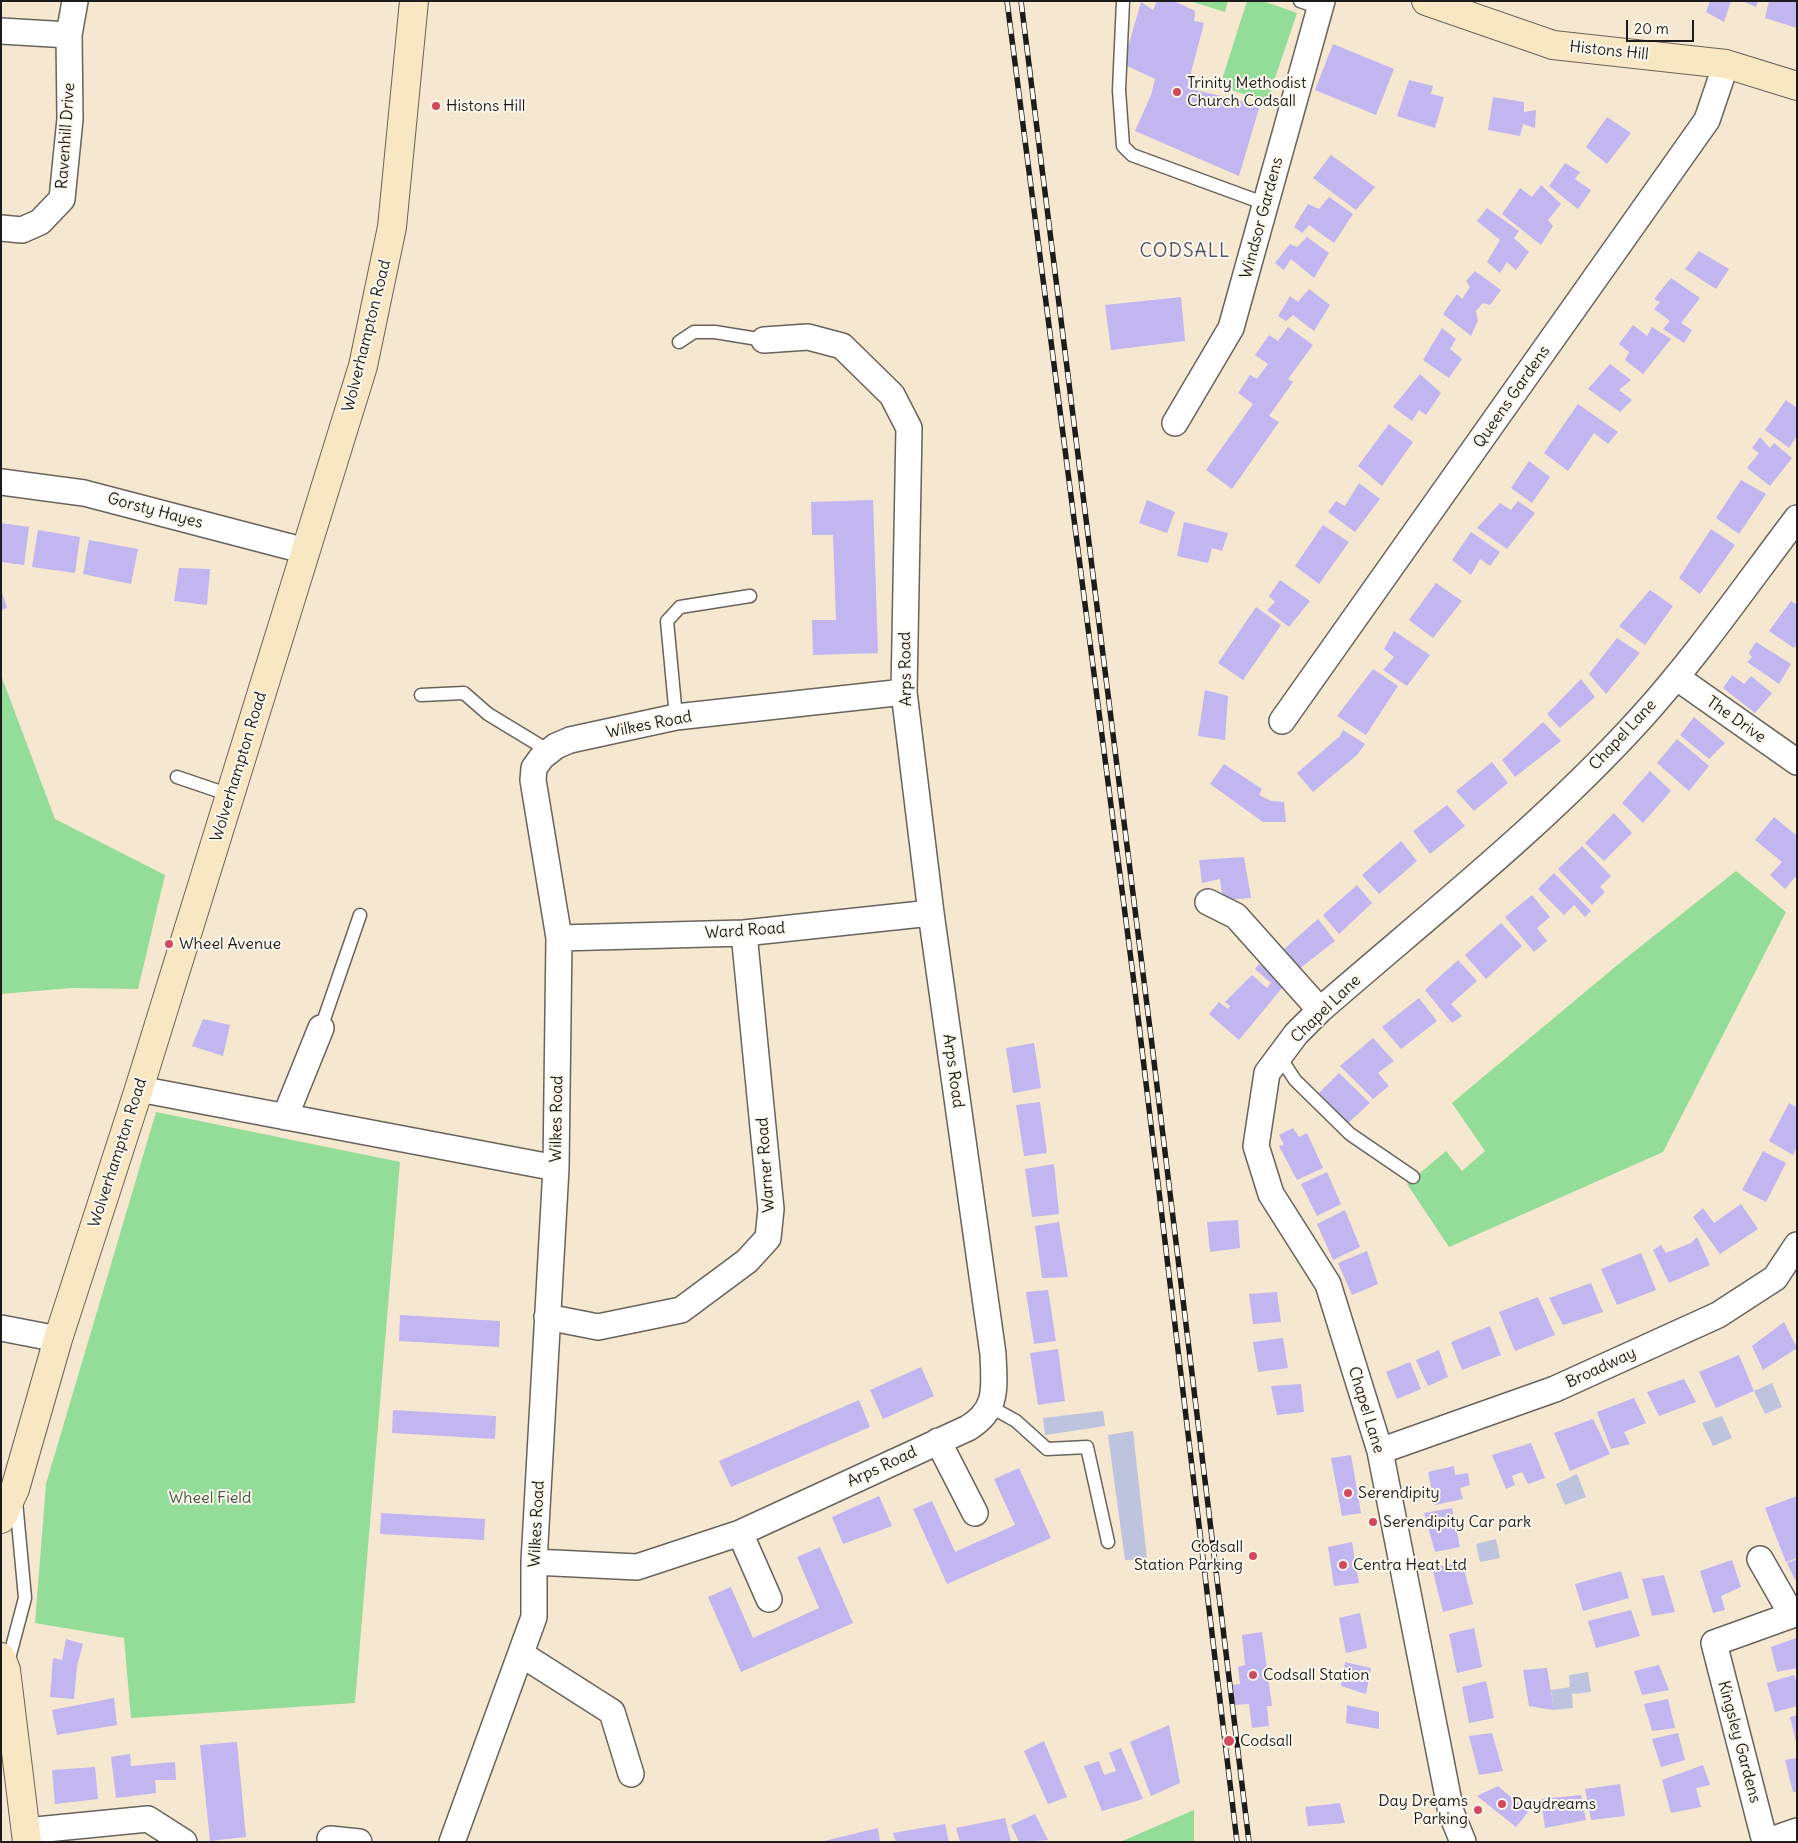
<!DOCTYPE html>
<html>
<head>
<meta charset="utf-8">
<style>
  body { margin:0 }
  #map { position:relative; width:1798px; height:1843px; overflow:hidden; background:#f6e7d1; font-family:Delius,sans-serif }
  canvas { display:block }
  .frame { position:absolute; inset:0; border:2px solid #1c1c1c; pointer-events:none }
  .scale { position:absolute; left:1626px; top:20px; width:68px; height:22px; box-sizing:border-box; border:2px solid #1c1c1c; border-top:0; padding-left:6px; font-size:15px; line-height:18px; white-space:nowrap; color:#1c1c1c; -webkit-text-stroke:4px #fbf7ec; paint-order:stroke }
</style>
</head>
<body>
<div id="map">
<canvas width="1798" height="1843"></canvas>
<div class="frame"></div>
<div class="scale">20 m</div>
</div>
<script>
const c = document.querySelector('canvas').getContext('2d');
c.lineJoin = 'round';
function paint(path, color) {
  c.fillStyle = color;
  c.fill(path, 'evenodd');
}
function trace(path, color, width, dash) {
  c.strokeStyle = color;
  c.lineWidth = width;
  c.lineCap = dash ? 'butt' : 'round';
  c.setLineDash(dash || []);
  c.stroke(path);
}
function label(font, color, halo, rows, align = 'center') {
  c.font = font + ' Delius,sans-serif';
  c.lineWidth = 4;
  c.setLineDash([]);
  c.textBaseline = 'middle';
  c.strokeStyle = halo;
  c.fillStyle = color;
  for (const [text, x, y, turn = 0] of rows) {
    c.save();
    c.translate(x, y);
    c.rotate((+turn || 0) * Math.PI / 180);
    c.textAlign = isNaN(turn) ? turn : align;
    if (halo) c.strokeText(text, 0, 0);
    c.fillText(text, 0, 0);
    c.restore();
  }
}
paint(new Path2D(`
  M1772,1383L1782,1407L1765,1414L1754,1391Z
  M1103,1411L1105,1426L1045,1435L1043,1418Z
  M1722,1416L1732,1438L1713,1446L1702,1423Z
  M1133,1431L1147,1559L1125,1560L1108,1435Z
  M1577,1474L1586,1497L1565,1505L1556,1484Z
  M1496,1539L1500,1558L1480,1562L1476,1544Z
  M1588,1672L1591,1692L1572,1694L1573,1708L1554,1710L1551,1690L1570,1687L1569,1675Z`), '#bec3de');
paint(new Path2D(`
  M1190,1H1228L1225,12Z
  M1247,1H1263L1297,13L1267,102L1220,86Z
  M1,675L55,819L165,875L138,989L71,988L1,994Z
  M1736,871L1786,912L1663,1152L1449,1247L1407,1184L1446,1151L1462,1171L1485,1151L1452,1103L1621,962Z
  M156,1112L400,1162L355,1703L131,1718L124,1638L35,1623L46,1484Z
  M1194,1810V1842H1120Z`), '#94dd98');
paint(new Path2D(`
  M1157,1H1174L1195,11L1194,21L1204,23L1187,88L1260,105L1239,176L1135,131L1151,95L1155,79L1123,64L1141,2L1153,10Z
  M1710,1H1731L1724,22L1706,12Z
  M1742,1H1758L1756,7Z
  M1769,1H1797V28L1765,18Z
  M1333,44L1394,69L1376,115L1315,90Z
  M1409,80L1433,86L1431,94L1444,97L1435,128L1397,116Z
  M1493,97L1524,102V112L1536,110L1535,128L1523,124L1520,136L1488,130Z
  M1607,117L1631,133L1607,164L1586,147Z
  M1331,155L1375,187L1356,210L1313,178Z
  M1565,163L1580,172L1575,179L1591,190L1578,209L1549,186Z
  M1541,185L1561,204L1548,220L1553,226L1541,245L1502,214L1520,188L1532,197Z
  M1329,197L1353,214L1334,243L1309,225L1302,233L1294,227L1308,204L1319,209Z
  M1487,208L1519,231L1514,238L1529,252L1516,270L1507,262L1500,273L1487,262L1500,240L1477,221Z
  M1307,237L1329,253L1314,278L1291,259L1284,270L1275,263L1290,244L1297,247Z
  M1699,251L1729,269L1716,289L1685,269Z
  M1475,271L1501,290L1490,305L1483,303L1476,311L1478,320L1471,336L1443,314L1457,294L1462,299L1470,287L1466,281Z
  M1671,278L1700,298L1681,323L1692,330L1684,343L1663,329L1670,321L1654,309L1660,302L1654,299Z
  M1309,289L1330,305L1314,331L1293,315L1286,321L1278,316L1290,296L1298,302Z
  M1181,297L1185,341L1111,350L1105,305Z
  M1633,325L1647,336L1652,327L1671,339L1643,374L1625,360L1629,352L1619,344Z
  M1288,327L1313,345L1288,379L1293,382L1269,416L1279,422L1232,489L1206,470L1253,404L1238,393L1250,375L1257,379L1268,364L1255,355L1269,335L1278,341Z
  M1442,328L1456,339L1450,349L1462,359L1449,378L1423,360Z
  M1610,364L1631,380L1619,390L1632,400L1620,412L1588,389Z
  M1420,374L1441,393L1426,415L1419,410L1412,421L1393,407Z
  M1786,400L1797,408V436L1789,448L1765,430Z
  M1578,404L1618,432L1608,444L1594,433L1568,471L1544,453Z
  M1389,424L1413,442L1382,486L1358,466Z
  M1760,437L1770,448L1774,443L1792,458L1770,486L1747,468L1759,453L1752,448Z
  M1529,461L1550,477L1532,503L1511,488Z
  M1741,480L1766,494L1739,534L1716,518Z
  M1359,483L1380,499L1355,532L1328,512L1336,501L1345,506Z
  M873,500L878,653L813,655L812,620H836L833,535H812L811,502Z
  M1147,500L1175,512L1167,533L1139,523Z
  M1518,501L1535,513L1507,549L1477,528L1500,503L1511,510Z
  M1184,522L1228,533L1222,551L1212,548L1208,563L1177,556Z
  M1,523L29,527L24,565L1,562Z
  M1323,525L1349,542L1319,584L1295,566Z
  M1711,529L1735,545L1700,594L1679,578Z
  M38,530L80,537L75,573L32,567Z
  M1471,532L1500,552L1490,566L1480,559L1471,575L1452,560Z
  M89,540L138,549L131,584L83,574Z
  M179,568L210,569L207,605L174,601Z
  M1280,580L1310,601L1289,627L1267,610L1275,602L1269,596Z
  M1436,583L1462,601L1433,638L1409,620Z
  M1,589L7,608L1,610Z
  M1650,590L1673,606L1645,645L1619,626Z
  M1791,601L1797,605V644L1794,648L1769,631Z
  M1256,607L1281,625L1243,680L1218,663Z
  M1394,631L1430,655L1407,686L1383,670L1394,657L1384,649Z
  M1617,638L1640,653L1606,694L1589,674Z
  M1756,642L1791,664L1779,684L1747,662L1752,657L1749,653Z
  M1373,669L1398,686L1366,735L1337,716Z
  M1732,675L1744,684L1751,676L1772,693L1755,713L1723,688Z
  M1581,679L1595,697L1560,728L1547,714Z
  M1205,690L1228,696L1225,740L1198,736Z
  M1694,717L1725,743L1709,759L1680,735Z
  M1543,722L1561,741L1515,777L1502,760Z
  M1343,730L1365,744L1357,755L1313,792L1297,773L1340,736Z
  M1677,739L1709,766L1689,791L1657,763Z
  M1492,762L1508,783L1474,811L1456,791Z
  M1224,764L1262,789L1259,795L1271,801L1284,802L1286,822H1263L1210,784Z
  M1650,771L1671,791L1643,823L1622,803Z
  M1447,805L1465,826L1430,854L1413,831Z
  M1614,813L1632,833L1604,861L1585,843Z
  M1774,817L1797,836V875L1785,889L1770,875L1782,862L1755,840Z
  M1401,841L1417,861L1379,894L1362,875Z
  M1582,846L1611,876L1600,887L1605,892L1592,905L1558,869Z
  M1244,857L1251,898L1223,900L1220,879L1202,883L1199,860Z
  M1554,873L1591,911L1585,917L1574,905L1564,915L1538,889Z
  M1357,885L1372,903L1339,934L1323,915Z
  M1532,895L1550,917L1537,928L1547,941L1534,952L1505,917Z
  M1318,919L1335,941L1299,969L1284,949Z
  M1501,923L1522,946L1486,979L1465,955Z
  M1458,960L1477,981L1451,1004L1462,1016L1452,1023L1425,990Z
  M1268,961L1287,982L1239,1040L1209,1014L1219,1002L1228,1009L1230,1006L1225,1002L1252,975L1267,988L1271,983L1255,969L1259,964L1263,967Z
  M1419,998L1437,1021L1401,1049L1382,1027Z
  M203,1019L230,1025L223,1056L192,1046Z
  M1373,1038L1394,1061L1378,1073L1389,1086L1373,1099L1340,1066Z
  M1034,1043L1041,1088L1013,1093L1006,1048Z
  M1339,1073L1370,1103L1347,1124L1319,1093Z
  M1040,1102L1047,1153L1024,1156L1016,1105Z
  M1789,1103L1797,1108V1147L1793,1155L1769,1141Z
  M1293,1128L1299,1137L1307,1133L1323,1168L1297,1180L1279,1146L1284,1145L1279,1135Z
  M1763,1151L1786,1163L1766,1202L1742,1190Z
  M1054,1164L1059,1214L1032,1217L1025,1169Z
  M1327,1172L1341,1204L1317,1216L1301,1184Z
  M1741,1204L1758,1229L1720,1254L1693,1217L1703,1208L1714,1223Z
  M1345,1210L1360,1247L1333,1260L1317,1224Z
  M1238,1220L1240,1248L1210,1252L1207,1222Z
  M1059,1222L1068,1277L1042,1278L1035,1226Z
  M1697,1237L1710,1265L1669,1283L1653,1250L1661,1245L1666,1253L1691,1243Z
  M1367,1251L1378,1284L1352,1295L1338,1263Z
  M1641,1253L1656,1290L1617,1305L1601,1269Z
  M1591,1283L1603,1312L1563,1325L1549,1298Z
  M1048,1290L1056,1341L1034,1344L1026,1292Z
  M1277,1292L1281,1322L1253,1324L1249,1294Z
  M1538,1297L1555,1335L1515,1351L1499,1312Z
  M400,1315L500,1321L499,1347L399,1341Z
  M1784,1322L1797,1348L1763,1370L1752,1346Z
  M1490,1326L1501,1355L1462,1370L1451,1342Z
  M1283,1338L1288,1368L1258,1372L1253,1342Z
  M1058,1349L1065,1401L1038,1405L1030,1353Z
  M1439,1350L1448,1377L1428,1386L1416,1360Z
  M1739,1355L1754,1391L1716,1408L1699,1372Z
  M1410,1362L1421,1389L1397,1399L1386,1372Z
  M921,1367L934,1396L883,1419L870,1390Z
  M1684,1379L1696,1402L1659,1416L1647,1392Z
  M1301,1384L1304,1412L1277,1415L1271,1386Z
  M1634,1398L1646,1423L1624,1432L1630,1444L1611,1449L1597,1412Z
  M859,1400L870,1427L731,1487L719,1461Z
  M393,1410L496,1416L495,1439L392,1433Z
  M1593,1419L1610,1454L1570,1471L1554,1433Z
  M1531,1443L1545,1478L1528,1484L1522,1472L1512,1476L1515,1485L1506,1489L1492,1455Z
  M1351,1455L1361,1513L1342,1516L1331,1458Z
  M1454,1466L1455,1475L1468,1473L1470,1485L1460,1488L1463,1499L1435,1505L1428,1472Z
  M1019,1468L1051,1538L947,1584L913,1509L932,1501L955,1552L1015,1525L994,1479Z
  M879,1496L892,1526L843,1544L832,1517Z
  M1797,1496V1558L1786,1562L1765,1508Z
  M1452,1508L1460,1547L1435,1552L1424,1513Z
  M381,1513L485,1519L484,1540L380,1534Z
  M1352,1542L1359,1583L1334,1586L1328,1547Z
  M820,1547L853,1623L741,1672L708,1597L731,1587L753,1638L819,1608L797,1557Z
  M1797,1559V1579L1795,1580L1787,1563Z
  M1732,1560L1741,1587L1721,1596L1725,1610L1713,1613L1700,1571Z
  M1462,1562L1473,1604L1443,1612L1432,1568Z
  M1621,1571L1629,1598L1583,1611L1575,1584Z
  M1664,1575L1675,1612L1652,1616L1642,1579Z
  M1631,1610L1640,1636L1596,1648L1588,1621Z
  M1360,1613L1367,1648L1346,1653L1339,1618Z
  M1474,1628L1482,1667L1457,1673L1449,1634Z
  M1262,1632L1272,1706H1267L1269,1726L1252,1728L1249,1704L1235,1705L1232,1685L1240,1684L1238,1667L1245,1665L1242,1635Z
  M1796,1638L1797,1668L1777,1672L1771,1647Z
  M66,1639L83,1644L77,1666L74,1699L50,1697L53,1658L62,1660Z
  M1345,1662L1371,1668L1366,1694L1341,1686Z
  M1659,1665L1669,1690L1642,1695L1634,1671Z
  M1547,1668L1554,1710L1529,1706L1523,1670Z
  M1794,1675L1797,1685V1706L1775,1712L1767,1683Z
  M1486,1681L1494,1718L1469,1723L1462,1687Z
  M114,1698L117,1725L57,1735L52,1710Z
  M1668,1699L1675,1728L1652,1731L1644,1704Z
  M1347,1705L1379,1712V1729L1346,1723Z
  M1797,1715V1742H1796L1790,1717Z
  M1169,1725L1180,1783L1151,1796L1130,1742Z
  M1492,1733L1503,1771L1479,1775L1469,1736Z
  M1678,1733L1685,1760L1661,1767L1652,1739Z
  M1044,1741L1067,1797L1048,1804L1024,1751Z
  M237,1742L246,1837L210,1841L200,1745Z
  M1121,1748L1143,1799L1102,1811L1084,1766L1099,1761L1104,1775L1116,1771L1109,1753Z
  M130,1754L131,1766L175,1762L176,1780H155L156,1793L116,1798L111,1757Z
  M1797,1758V1792H1793L1785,1760Z
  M1703,1765L1710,1785L1696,1788L1701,1807L1671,1813L1662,1780Z
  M95,1767L98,1799L55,1804L52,1770Z
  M1620,1784L1625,1816L1591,1820L1585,1789Z
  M1498,1786L1528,1812L1516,1827L1477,1796Z
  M1581,1795L1586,1820L1545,1828L1541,1799Z
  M1340,1803L1345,1823L1308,1826L1305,1807Z
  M1035,1814L1048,1840L1019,1842L1011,1825Z
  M1005,1818L1011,1842H960L956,1828Z
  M945,1824L949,1842H896L893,1833Z
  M878,1828L880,1842H824V1841Z`), '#c1b6ef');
const lane = new Path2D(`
  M1123,1L1119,90L1123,146L1132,155L1266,204
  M1300,1L1320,8
  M679,342L694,332H715L764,340
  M421,695L464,693L488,714L549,751
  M676,717L667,621L680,607L750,596
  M177,777L230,795
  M321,1028L360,915
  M1280,1057L1295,1080L1350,1134L1413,1177
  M989,1406L1016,1421L1047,1449L1087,1447L1108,1542
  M7,1666L25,1598L16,1501`);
const street = new Path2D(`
  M1,31L69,35
  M1,228L22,230L40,222L62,199L70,119L69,35L75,1
  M1175,423L1231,328L1322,1
  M1,482L84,493L306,551
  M1676,677L1797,762
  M1282,721L1707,120L1726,64
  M1208,902L1236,916L1320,1010
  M559,938L744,933L931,913
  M139,1089L556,1168
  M285,1117L321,1028
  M547,1317L598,1327L681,1310L747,1261L768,1238L771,1209L744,933
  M1,1328L58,1339
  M938,1441L975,1513
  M1380,1451L1555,1389L1718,1315L1775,1278L1797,1245
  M740,1533L769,1599
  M1760,1559L1792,1615L1714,1643L1765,1842
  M534,1562L637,1567L740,1533L968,1428C999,1409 994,1387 993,1354L931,913L904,692L909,428L892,395L842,346L808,337L764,340
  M521,1654L612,1712L631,1774
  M26,1831L148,1819L184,1842
  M330,1839L359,1842
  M452,1842L534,1617V1562L556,1168L559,938L533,780L534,768L542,757L556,746L570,740L676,717L904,692
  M1463,1842L1451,1812L1380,1451L1328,1284L1271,1194L1256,1146L1267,1073L1296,1034L1320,1010C1429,915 1544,825 1641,718C1698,655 1746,585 1797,518
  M1765,1842L1797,1831`);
const secondary = new Path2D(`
  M1426,1L1553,45L1726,64L1797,86
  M1,1519L15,1489L58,1339L139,1089L363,366L392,227L414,1
  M1,1657L6,1670L27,1842`);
trace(lane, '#68635b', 15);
trace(street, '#68635b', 28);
trace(secondary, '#68635b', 30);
trace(lane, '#fff', 12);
trace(street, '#fff', 25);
trace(secondary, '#f9e7c3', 28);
const rail = new Path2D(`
  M1007,1L1134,983L1237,1842
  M1021,1L1152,1045L1249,1842`);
trace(rail, '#1c1c1c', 5.5);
trace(rail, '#fbf7ec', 4, [11]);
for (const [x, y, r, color] of [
  [1177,92,5,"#d1495b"],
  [436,106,5,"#d1495b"],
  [169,944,5,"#d1495b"],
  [1348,1493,5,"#d1495b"],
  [1373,1522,5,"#d1495b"],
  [1253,1556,5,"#d1495b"],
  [1343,1565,5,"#d1495b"],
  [1253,1675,5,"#d1495b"],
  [1229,1741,6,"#d1495b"],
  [1502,1804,5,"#d1495b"],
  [1478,1810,5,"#d1495b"]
]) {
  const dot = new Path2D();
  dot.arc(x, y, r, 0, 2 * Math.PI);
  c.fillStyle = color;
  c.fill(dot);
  trace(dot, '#fbf7ec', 2);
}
label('16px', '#1c1c1c', '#fbf7ec', [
  ["Histons Hill",1609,51,6],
  ["Ravenhill Drive",66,136,-86],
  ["Windsor Gardens",1262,218,-75],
  ["Wolverhampton Road",367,336,-76],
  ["Queens Gardens",1512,397,-55],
  ["Gorsty Hayes",155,511,15],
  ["Arps Road",906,669,-91],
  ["The Drive",1736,720,35],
  ["Wilkes Road",649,725,-11],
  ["Chapel Lane",1623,735,-47],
  ["Wolverhampton Road",239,767,-73],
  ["Ward Road",745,931,-4],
  ["Chapel Lane",1326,1009,-44],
  ["Arps Road",953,1071,82],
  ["Wilkes Road",557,1119,-89],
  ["Wolverhampton Road",118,1153,-72],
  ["Warner Road",766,1165,-94],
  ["Broadway",1601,1368,-25],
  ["Chapel Lane",1366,1410,73],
  ["Arps Road",882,1467,-25],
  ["Wilkes Road",537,1524,-87],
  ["Kingsley Gardens",1739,1742,75]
]);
label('16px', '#1c1c1c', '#fbf7ec', [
  ["Trinity Methodist",1187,83],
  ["Church Codsall",1187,101],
  ["Histons Hill",446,106],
  ["Wheel Avenue",179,944],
  ["Serendipity",1358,1493],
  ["Serendipity Car park",1383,1522],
  ["Codsall",1243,1547,"right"],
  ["Station Parking",1243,1565,"right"],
  ["Centra Heat Ltd",1353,1565],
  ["Codsall Station",1263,1675],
  ["Codsall",1240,1741],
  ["Day Dreams",1468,1801,"right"],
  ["Parking",1468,1819,"right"],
  ["Daydreams",1512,1804]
], 'left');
label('16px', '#405641', '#fbf7ec', [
  ["Wheel Field",210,1498]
]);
c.letterSpacing = '1px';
label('19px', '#565266', '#fbf7ec', [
  ["CODSALL",1185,252]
]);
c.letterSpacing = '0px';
</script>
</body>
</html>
